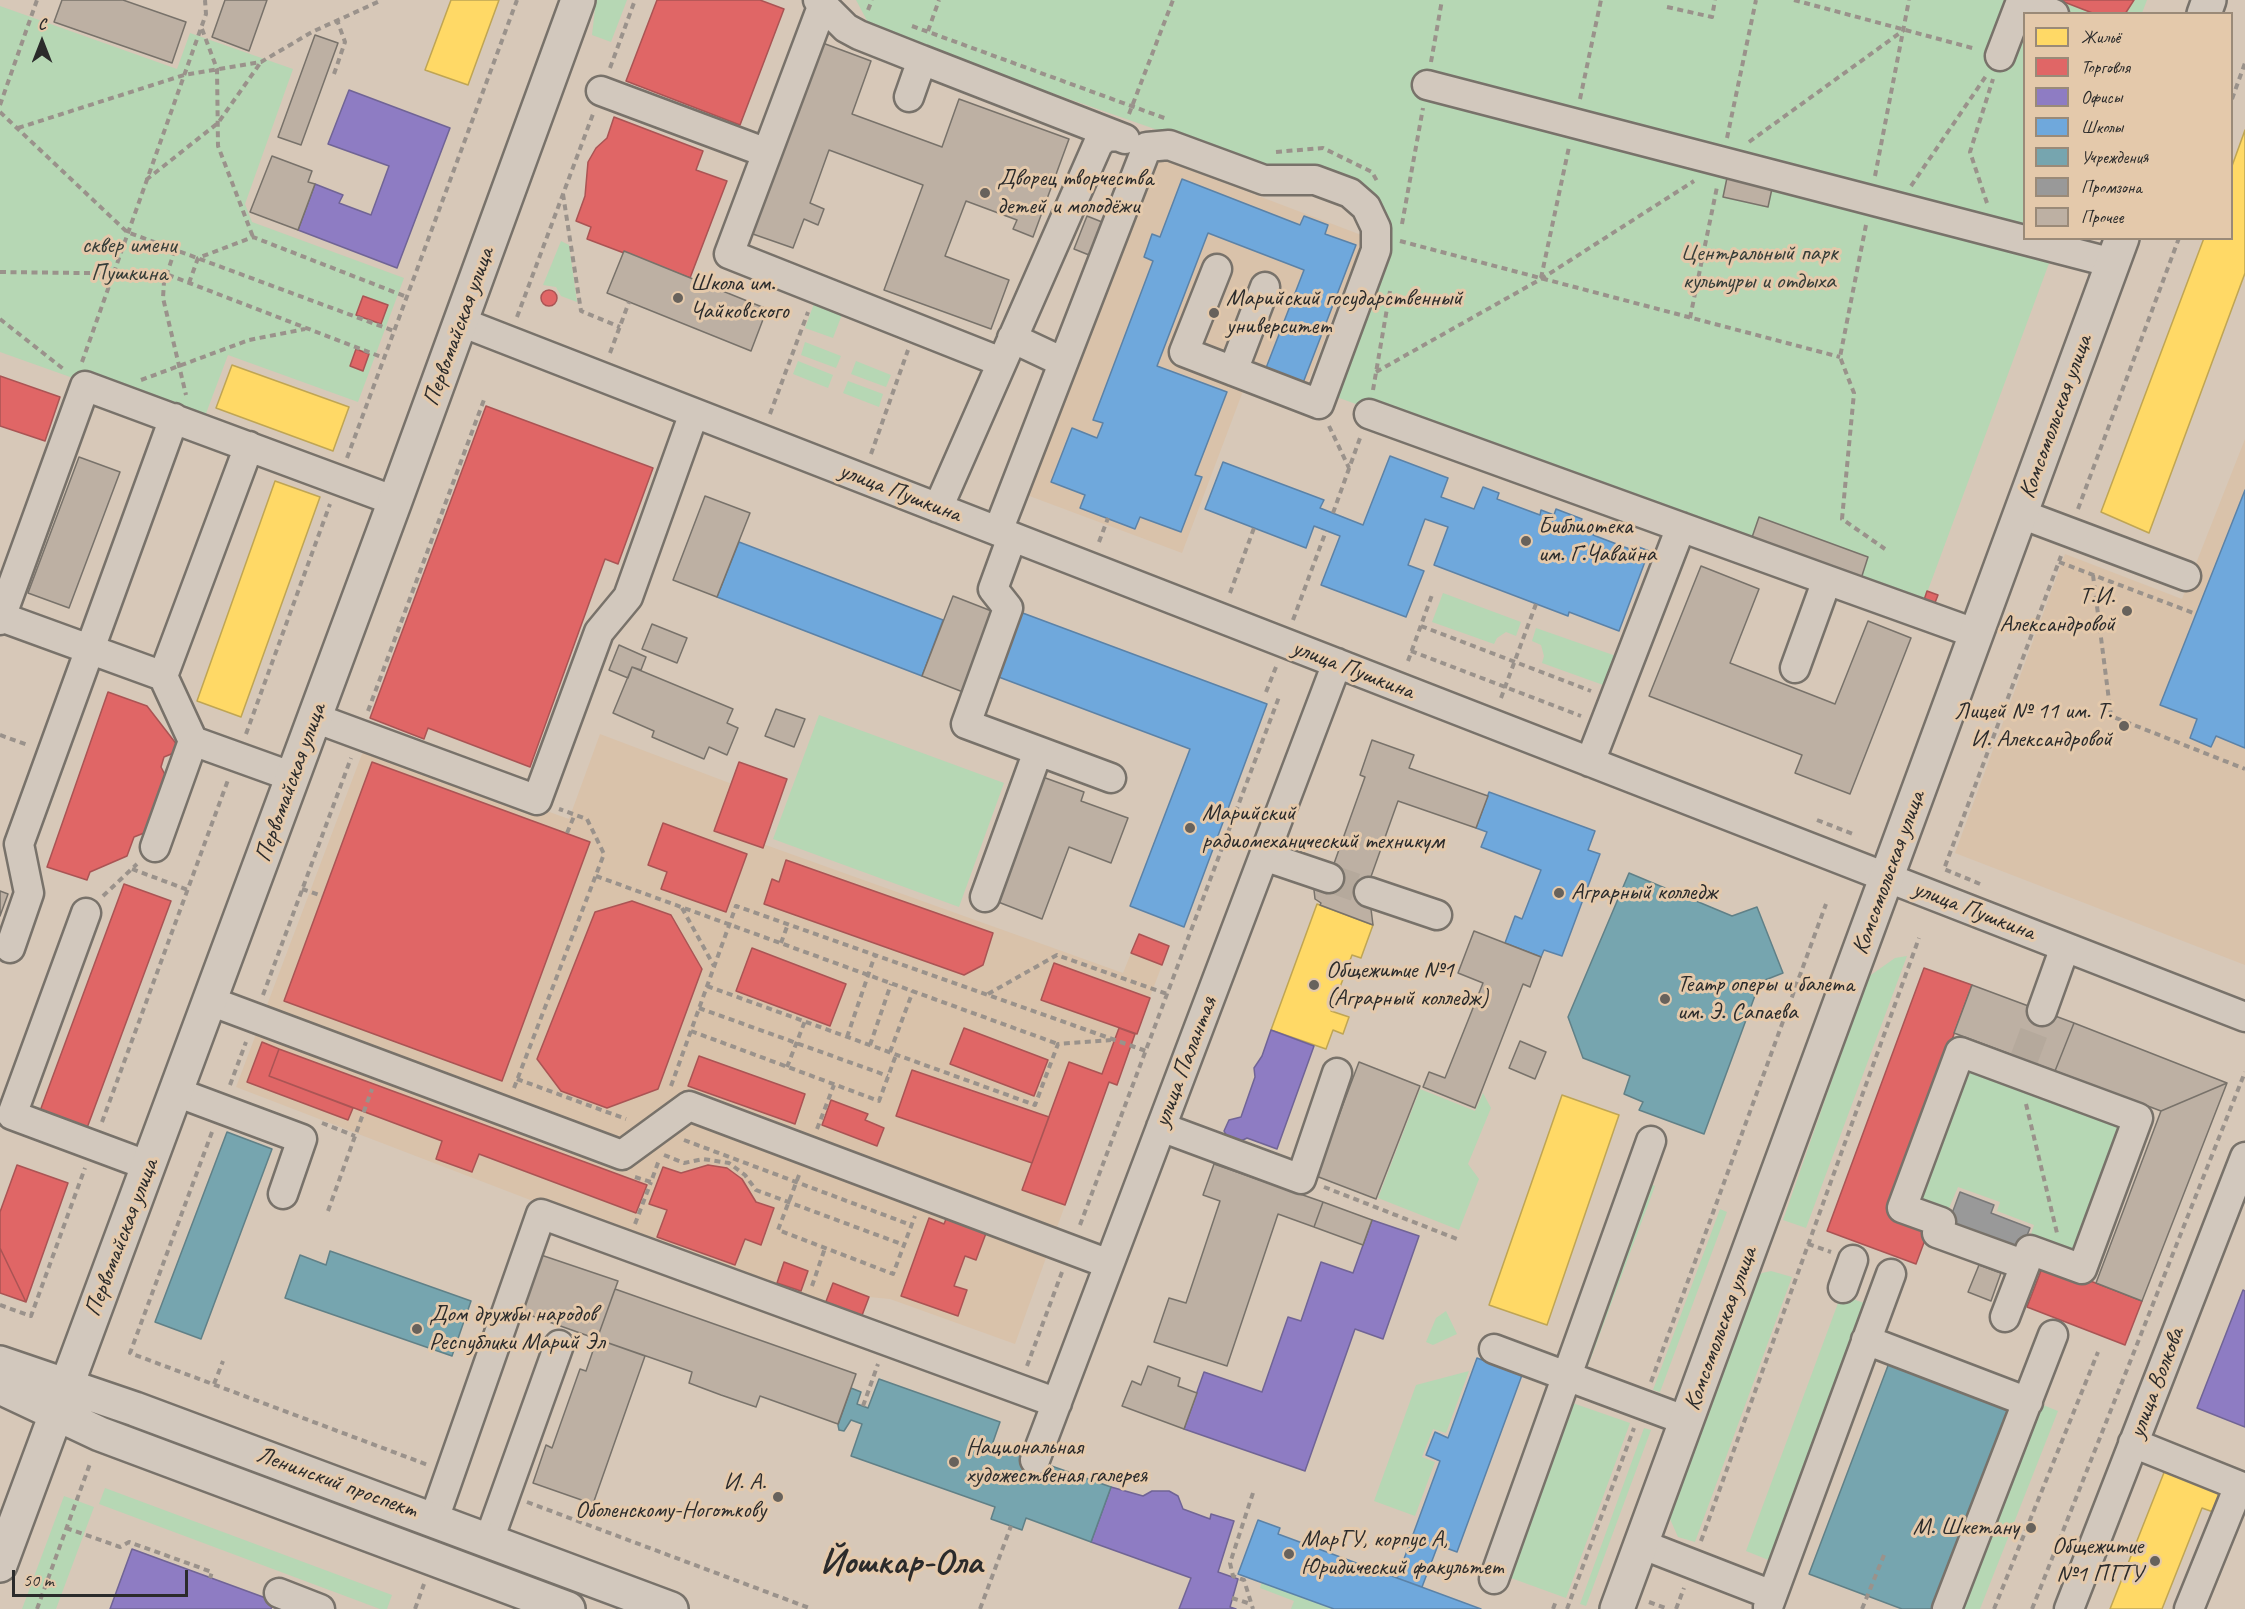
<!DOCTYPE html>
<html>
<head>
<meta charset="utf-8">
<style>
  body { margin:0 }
  #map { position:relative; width:2245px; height:1609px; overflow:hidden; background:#d7c8b8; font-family:Caveat,sans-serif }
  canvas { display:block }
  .legend { position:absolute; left:2023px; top:12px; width:210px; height:228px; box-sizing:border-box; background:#e4c9ab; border:2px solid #9a8a78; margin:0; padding:8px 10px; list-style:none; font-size:18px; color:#2b2b2b }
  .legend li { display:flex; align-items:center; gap:12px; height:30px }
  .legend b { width:30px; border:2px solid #9a8a78 }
  .north { position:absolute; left:12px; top:12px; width:60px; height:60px; -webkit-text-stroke:4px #e4c9ab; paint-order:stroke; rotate:0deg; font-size:16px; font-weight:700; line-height:24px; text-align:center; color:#2b2b2b }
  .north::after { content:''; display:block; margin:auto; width:21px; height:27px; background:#2b2b2b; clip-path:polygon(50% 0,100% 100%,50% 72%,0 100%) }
  .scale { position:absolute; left:12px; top:1570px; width:176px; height:27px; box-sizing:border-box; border:3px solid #2b2b2b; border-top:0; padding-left:8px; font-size:18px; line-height:21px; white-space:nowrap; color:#2b2b2b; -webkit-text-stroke:4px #e4c9ab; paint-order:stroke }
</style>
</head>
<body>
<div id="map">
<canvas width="2245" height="1609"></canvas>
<ul class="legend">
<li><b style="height:16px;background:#ffd966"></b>Жильё</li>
<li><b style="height:16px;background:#e06666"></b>Торговля</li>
<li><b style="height:16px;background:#8e7cc3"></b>Офисы</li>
<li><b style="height:16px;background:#6fa8dc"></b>Школы</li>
<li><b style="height:16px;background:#76a5af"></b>Учреждения</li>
<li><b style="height:16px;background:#999"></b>Промзона</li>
<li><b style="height:16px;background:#bdb0a3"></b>Прочее</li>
</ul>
<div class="north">С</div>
<div class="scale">50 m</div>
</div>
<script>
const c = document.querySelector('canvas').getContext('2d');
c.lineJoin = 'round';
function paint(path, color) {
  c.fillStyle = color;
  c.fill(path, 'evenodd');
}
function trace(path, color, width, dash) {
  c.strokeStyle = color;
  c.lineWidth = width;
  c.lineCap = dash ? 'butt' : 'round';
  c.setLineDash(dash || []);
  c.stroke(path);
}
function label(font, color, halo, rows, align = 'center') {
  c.font = font + ' Caveat,sans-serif';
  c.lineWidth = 6;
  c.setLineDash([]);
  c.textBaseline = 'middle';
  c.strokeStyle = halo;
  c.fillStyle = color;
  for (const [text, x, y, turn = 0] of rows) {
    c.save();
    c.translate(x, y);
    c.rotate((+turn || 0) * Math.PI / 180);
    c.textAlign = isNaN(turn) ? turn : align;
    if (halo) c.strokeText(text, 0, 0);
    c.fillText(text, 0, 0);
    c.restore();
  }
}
paint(new Path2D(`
  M1153,156L1364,236L1297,411L1243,391L1182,553L1024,494Z
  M2245,439V965L1955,853L2065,554L2182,599Z
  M600,734L777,801L763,844L1123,973L1131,953L1162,965L1117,1085L1109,1083L1015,1344L890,1299L869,1297L833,1284L822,1312L236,1087L365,746L569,819Z`), '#d9c2aa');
paint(new Path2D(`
  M596,0H627L611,42L592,35Z
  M856,0H2147L2142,13L2024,14V238L2058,239L1921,609L1331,395L1375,200L1263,170L1169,134L872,30Z
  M0,6L177,69L190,33L293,69L245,204L252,222L404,278L358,402L228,355L202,424L0,352Z
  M561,241L569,245L577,302L561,296L556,287L543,285Z
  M815,301L843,312L833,338L805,328Z
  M805,342L841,356L836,368L801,355Z
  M798,361L833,375L828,388L793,374Z
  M856,361L891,375L886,387L851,374Z
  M848,381L883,394L879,407L843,393Z
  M1443,593L1521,622L1516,636L1506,632L1497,638L1494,644L1432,622Z
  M1536,628L1616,656L1606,686L1542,663L1544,656L1541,645L1532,641Z
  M819,715L1004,783L959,907L773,839Z
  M1907,956L1806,1228L1783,1220L1868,977L1895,958Z
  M1963,1058L2131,1121L2078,1262L2028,1243L2034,1225L1997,1211L2000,1202L1958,1187L1944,1220L1907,1206Z
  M1420,1089L1475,1111L1483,1093L1491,1108L1468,1164L1479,1179L1459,1230L1378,1198Z
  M1648,1183L1655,1186L1588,1366L1581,1363Z
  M1720,1209L1727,1212L1660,1392L1653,1390Z
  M1771,1271L1792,1277L1695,1542L1678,1537L1670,1519L1671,1503L1754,1280L1762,1273Z
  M1841,1295L1867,1304L1771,1561L1746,1551Z
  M1446,1311L1457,1334L1433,1345L1426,1342L1436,1318Z
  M1469,1371L1446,1433L1433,1429L1422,1457L1435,1462L1415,1516L1374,1501L1416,1385Z
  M1564,1400L1630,1423L1566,1598L1500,1574Z
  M2038,1403L2058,1411L1980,1609H1957Z
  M1644,1428L1651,1430L1586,1606L1580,1604Z
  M105,1488L392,1595L387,1609H380L99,1504Z
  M64,1496L94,1507L56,1609H22Z
  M1262,1582L1334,1609H1291L1294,1601L1260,1588Z`), '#b6d7b4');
const homes = new Path2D(`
  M451,0H499L468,85L425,70Z
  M2245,130V273L2149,533L2101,512L2204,238H2232V166Z
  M232,365L349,407L333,451L216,408Z
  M275,481L320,497L241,717L197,701Z
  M1317,904L1373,925L1361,958L1352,955L1331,1011L1349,1017L1343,1034L1333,1030L1326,1049L1271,1030Z
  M1562,1095L1619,1115L1547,1325L1489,1305Z
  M2165,1470L2224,1493L2216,1513L2202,1508L2162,1609H2110Z`);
paint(homes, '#ffd966');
trace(homes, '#bfa554', 1.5);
const shops = new Path2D(`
  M657,0H760L784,9L740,125L626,81Z
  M2059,0H2134L2125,14H2095Z
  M614,117L703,151L696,170L727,181L690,278L587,239L591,227L576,221L585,196L588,162L596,148L607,138Z
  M541 298a8 8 0 1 1 16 0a8 8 0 1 1-16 0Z
  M363,296L388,305L381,324L356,315Z
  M356,349L369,354L363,371L350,366Z
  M0,376L60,397L45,441L0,426Z
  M486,406L653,468L618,564L605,559L530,767L428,728L424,739L370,718Z
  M1927,591L1938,595L1931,613L1921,609Z
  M108,692L147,706L181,750L164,757L161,767L170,784L154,829L134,837L127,856L90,872L87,880L47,867Z
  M372,762L590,842L502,1081L284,1001Z
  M739,762L787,779L763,848L714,831Z
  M663,823L747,854L726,912L661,889L667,872L648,865Z
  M786,860L993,933L983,965L964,975L764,904L772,879L779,882Z
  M124,884L171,901L87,1128L40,1111Z
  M632,901L671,915L702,969L658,1089L607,1108L561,1091L537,1059L595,912Z
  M1139,934L1169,946L1162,965L1131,953Z
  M752,948L846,984L830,1026L736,991Z
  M1054,963L1150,998L1137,1034L1041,1000Z
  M1924,968L1972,985L1888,1214L1929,1229L1916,1264L1827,1231Z
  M964,1028L1048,1060L1034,1096L950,1064Z
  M1119,1028L1135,1034L1117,1085L1109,1082L1065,1205L1022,1190L1069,1062L1102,1074Z
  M262,1042L279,1049L269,1076L353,1108L348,1120L247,1082Z
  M279,1049L647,1185L636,1213L479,1154L472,1172L436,1159L442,1141L269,1076Z
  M699,1056L805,1094L795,1124L688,1086Z
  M912,1070L1049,1117L1032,1163L896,1116Z
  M831,1100L868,1114L865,1120L884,1128L877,1146L822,1125Z
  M17,1165L68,1183L26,1302L0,1248V1212Z
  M708,1165L727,1168L742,1179L756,1202L774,1208L761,1245L745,1239L735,1265L657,1237L667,1210L649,1204L663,1167L681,1173Z
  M948,1214L988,1228L976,1260L965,1256L954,1286L967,1290L958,1316L901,1296L929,1218L944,1224Z
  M0,1248L26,1302L0,1293Z
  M784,1262L808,1271L801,1291L777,1283Z
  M2044,1263L2142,1301L2125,1345L2027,1307Z
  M833,1283L869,1297L858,1326L822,1312Z`);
paint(shops, '#e06666');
trace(shops, '#aa5454', 1.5);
const offices = new Path2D(`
  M349,90L450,128L397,268L298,230L315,184L343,195L339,203L371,215L389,166L328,144Z
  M1271,1030L1314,1046L1277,1149L1247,1138L1239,1142L1228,1138L1224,1131L1229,1120L1241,1117L1255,1077L1254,1068L1262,1056Z
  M1372,1220L1419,1236L1383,1339L1355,1329L1305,1471L1184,1429L1204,1372L1262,1392L1288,1317L1301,1321L1321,1262L1353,1273Z
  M2243,1290L2245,1291V1427L2197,1408Z
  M1111,1487L1143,1496L1152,1491H1169L1178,1496L1183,1509L1210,1519L1211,1514L1234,1521L1218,1572L1238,1579L1230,1607L1236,1609H1179L1191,1578L1091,1542Z
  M132,1549L274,1601L271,1609H110Z`);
paint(offices, '#8e7cc3');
trace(offices, '#706495', 1.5);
const schools = new Path2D(`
  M1182,179L1300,225L1304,216L1328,225L1325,234L1356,245L1303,383L1266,368L1304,270L1208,233L1157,366L1227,392L1195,475L1202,477L1181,532L1140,517L1135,529L1080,508L1085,495L1051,482L1072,428L1097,438L1103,423L1093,420L1153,261L1144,257L1152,234L1160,237Z
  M1390,456L1448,478L1441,497L1474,509L1483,487L1499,493L1497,499L1540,515L1541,510L1554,515L1556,509L1582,519L1580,524L1595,530L1593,535L1635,551L1636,546L1649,551L1619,631L1569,612L1568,616L1434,565L1448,527L1425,519L1408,565L1424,571L1406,617L1321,585L1340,536L1314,526L1306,548L1205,509L1223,462L1324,500L1320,508L1363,525Z
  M2245,490V748L2216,736L2211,747L2190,738L2197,719L2160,705Z
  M739,542L943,620L922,676L717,597Z
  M1020,612L1267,704L1184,927L1130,906L1190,749L996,676Z
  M1489,792L1595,831L1588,850L1600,854L1562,956L1544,950L1541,957L1505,943L1515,916L1522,919L1541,870L1481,847L1487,832L1476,828Z
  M1477,1358L1522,1375L1457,1552L1438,1545L1422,1587L1397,1578L1440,1461L1426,1455L1435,1432L1448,1438Z
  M1258,1520L1280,1528L1278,1534L1481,1609H1334L1238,1574Z`);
paint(schools, '#6fa8dc');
trace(schools, '#5b82a7', 1.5);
const public = new Path2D(`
  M1629,873L1732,916L1757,907L1783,973L1760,982L1704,1134L1639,1110L1643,1102L1624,1094L1630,1076L1583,1058L1568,1017Z
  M227,1132L272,1149L201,1339L155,1322Z
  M330,1251L471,1301L452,1356L285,1298L300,1255L326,1265Z
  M1889,1363L2012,1410L1936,1609H1902L1809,1574Z
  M879,1379L1000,1422L992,1445L1111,1487L1091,1542L1026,1518L1022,1530L991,1519L995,1507L851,1456L862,1424L851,1420L844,1431L839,1430L838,1425L851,1388L861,1392L857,1404L868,1408Z`);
paint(public, '#76a5af');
trace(public, '#608087', 1.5);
const industry = new Path2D(`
  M1960,1192L1994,1205L1991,1213L2030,1228L2019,1255L1947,1227Z`);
paint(industry, '#999');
trace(industry, '#787878', 1.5);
const building = new Path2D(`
  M62,0H123L186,22L172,63L54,22Z
  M225,0H267L249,51L212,37Z
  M315,35L338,43L301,145L278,137Z
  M820,42L871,61L852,114L942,147L959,99L1069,139L1033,237L1013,229L1017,220L966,201L945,256L1009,280L991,329L884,290L923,185L829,150L810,203L824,209L818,225L804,219L793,248L750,233Z
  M272,156L312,171L308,182L315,184L298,230L250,212Z
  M1728,173L1773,184L1768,207L1723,197Z
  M1087,216L1107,224L1094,257L1074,249Z
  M624,251L767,309L751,351L607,293Z
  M79,457L120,472L69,608L28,593Z
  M705,496L750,513L717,597L673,580Z
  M1759,517L1868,557L1860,582L1748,549Z
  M1701,566L1759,589L1730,663L1835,704L1868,621L1911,638L1850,794L1795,773L1802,755L1649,696Z
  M953,596L994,612L963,692L922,676Z
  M652,624L687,638L677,663L642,649Z
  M619,645L646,657L641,670L632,667L628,678L609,670Z
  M632,667L733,709L727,723L738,728L727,755L709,747L704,759L652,737L654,731L613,713Z
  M776,709L805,719L794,747L765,736Z
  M1372,740L1414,755L1409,768L1488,796L1476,828L1398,801L1368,885L1331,872L1365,777L1360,775Z
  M1040,776L1084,792L1081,801L1128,818L1111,863L1069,847L1042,919L993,900Z
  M1331,872L1368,885L1373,925L1320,905L1321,903L1315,899L1314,890Z
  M0,891L8,894L0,916Z
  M1474,931L1541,957L1530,987L1523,984L1475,1108L1423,1087L1429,1072L1445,1078L1483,983L1458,973Z
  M1972,985L2074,1023L2055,1071L1954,1033Z
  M2074,1023L2227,1083L2161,1111L2055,1071Z
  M1520,1041L1546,1052L1535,1079L1509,1068Z
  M1359,1062L1420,1086L1376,1199L1316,1176Z
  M2227,1083L2142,1301L2096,1283L2161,1111Z
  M1214,1164L1323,1202L1314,1227L1278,1214L1227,1366L1154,1342L1169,1298L1186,1303L1220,1201L1203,1195Z
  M1323,1202L1372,1220L1363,1245L1314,1227Z
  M541,1255L618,1281L597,1339L521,1312Z
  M1979,1265L2001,1273L1991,1301L1968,1292Z
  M615,1289L856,1374L838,1424L760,1396L756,1407L721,1395L689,1383L692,1372L597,1339Z
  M597,1339L645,1356L593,1504L533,1483L546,1445L552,1448L580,1369L586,1371Z
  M1148,1366L1180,1378L1178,1386L1197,1393L1184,1429L1122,1406L1132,1381L1141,1385Z`);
paint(building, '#bdb0a3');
trace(building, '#78726a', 1.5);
trace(new Path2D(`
  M1329,878L1369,892
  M2024,1059L2042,1011`), '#b5a99c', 28, [28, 14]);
const minor = new Path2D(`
  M818,0L846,28L859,35L922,60L909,97
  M2000,56L2021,1L2054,14
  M922,60L1125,139
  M1427,85L2113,263
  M601,91L767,153L823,4
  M767,153L729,254L1001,362
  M461,322L2245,1017
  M1012,338L1063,362
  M1233,371L1265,287
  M1369,414L1827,580
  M938,508L1098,144L1106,137L1117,136
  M2021,514L2186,576
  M998,531L1147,147L1169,145L1264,180H1315L1350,193L1366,207L1376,228V250L1319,404L1184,352L1217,269
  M1012,537L993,589L1008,608L966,724L1111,778
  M1,617L163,676L193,741L293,777
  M0,620L85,386L395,501
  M1795,668L1827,580L1977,634
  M163,676L249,446
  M315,718L537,800L599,632L628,597L694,413
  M1590,762L1681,527
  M155,847L193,741
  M1264,856L1329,878
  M1369,892L1437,915
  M985,897L1038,751
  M86,913L12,1115L149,1166
  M10,948L29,893L19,844L174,418
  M210,1001L622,1155L689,1106L1109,1264
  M2042,1011L2065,947
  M1960,1052L2138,1118L2082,1269L2030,1250L2025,1265L1937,1233L1941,1222L1902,1208Z
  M176,1092L302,1139L283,1194
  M1161,1127L1301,1179L1337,1073
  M1843,1288L1853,1260
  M2005,1317L2025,1265
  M1866,1340L2028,1402
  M1494,1349L1687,1421
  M2133,1443L2245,1488
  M1035,1460L1337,663
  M434,1519L541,1214L1057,1403
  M489,1540L559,1345
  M1641,1544L1772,1595
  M1494,1579L1651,1141
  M279,1593L320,1609
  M1768,1607L1891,1274
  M1947,1609L2053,1335
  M2069,1609L2245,1157
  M2189,1609L2239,1486`);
const major = new Path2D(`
  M2204,14L2209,0
  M0,1363L135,1409L671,1609
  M0,1387L100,1434L568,1609
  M0,1565L395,501L578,0
  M1617,1609L2122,238`);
trace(minor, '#78726a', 33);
trace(major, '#78726a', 38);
trace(new Path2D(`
  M1794,0L1976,49
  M1667,7L1712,17L1715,0
  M868,10L872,0
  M912,26L1167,119
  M202,29L217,69L218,146L253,237
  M928,31L939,0
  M1431,62L1442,0
  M610,68L635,0
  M334,74L345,42L337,20
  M1580,99L1601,0
  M2232,99L2245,63
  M0,105L37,0
  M0,112L127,232L394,331
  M1129,114L1173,0
  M18,128L184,75L261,62L312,32L382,0
  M1727,138L1756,0
  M1749,142L1904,30
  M1276,152L1323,148L1372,172L1377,181
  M1875,176L1909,0
  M146,180L218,123L261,62
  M1911,186L1986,76
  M563,194L581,311L620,327
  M1987,203L1970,152L1993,79
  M1402,224L1423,108
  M1866,225L1840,357L1854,393L1842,519L1885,549
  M1400,241L1840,357
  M175,250L164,282L163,298L186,395
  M0,272L166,274L384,358
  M1541,278L1569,147
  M189,283L198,258L253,237L407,297
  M517,317L593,114
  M1690,318L1717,187
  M0,319L66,371
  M610,353L629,302
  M82,362L206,14L205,0
  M1376,372L1541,279L1694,181
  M141,380L249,340L305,329
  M1373,390L1390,291
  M770,414L808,312
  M1329,426L1349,468
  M871,454L908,350
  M347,458L517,0
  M2078,509L2179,238
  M1333,513L1360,438
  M1099,542L1108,518
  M2059,562L2196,614
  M2093,575L2111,716L2245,769
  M1230,593L1254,528
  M1293,620L1326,531
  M1421,626L1591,691
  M1411,651L1581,716
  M1408,661L1432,595
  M1266,692L1276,667
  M1501,698L1536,604
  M368,711L485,397
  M246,734L330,504
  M0,735L28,745
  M1817,820L1853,834
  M567,833L575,814
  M132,869L188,890
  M596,876L1058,1044
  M1980,884L1944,869L2061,556
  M302,889L322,896
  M103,896L137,864
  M682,908L714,966
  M781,943L788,924
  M707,986L1035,1105L1058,1044L1111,1040
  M988,994L1057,955L1167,994
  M263,995L351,758
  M699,1008L888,1076
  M691,1031L879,1101L896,1055
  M847,1037L875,955
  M870,1045L891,984
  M890,1052L913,991
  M787,1067L805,1021
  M517,1079L626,1119
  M230,1085L246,1042
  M671,1086L736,906L1146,1051
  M514,1088L604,854L587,819L559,809
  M2026,1104L2057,1233
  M102,1122L228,780
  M322,1123L355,1136
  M817,1129L834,1085
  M212,1132L130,1353L428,1465
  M684,1140L911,1225
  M664,1155L684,1163L703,1159L729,1163L745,1175L756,1190L904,1245
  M799,1175L778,1230L893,1274L915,1216
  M635,1177L651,1182L659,1160
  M1324,1187L1457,1239
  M328,1211L372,1089
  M635,1224L651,1182
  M1080,1225L1279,697
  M1808,1244L1831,1252
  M812,1286L825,1248
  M0,1305L31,1316L85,1168
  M1027,1366L1062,1272
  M1651,1382L1826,904
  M214,1384L223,1361
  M863,1406L878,1364
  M1253,1493L1230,1563L1233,1576L1244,1580L1253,1609
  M527,1502L812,1609
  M66,1528L120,1547L129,1542L212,1572L210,1578
  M1701,1541L1919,938
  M1232,1598L1251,1604
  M1649,1602L1668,1609
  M37,1609L91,1461
  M415,1609L424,1584
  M980,1609L1011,1526
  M1553,1609L1556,1601
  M1567,1609L1634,1428
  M1676,1609L1684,1588
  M1862,1609L1884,1555
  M1994,1609L2098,1352
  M2032,1609L2245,1072`), '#9a928b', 4, [6, 4.5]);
trace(minor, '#d2c8bd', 28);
trace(major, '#d2c8bd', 33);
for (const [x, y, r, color] of [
  [985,193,6,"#67625c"],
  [678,298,6,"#67625c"],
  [1214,313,6,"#67625c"],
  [1526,541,6,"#67625c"],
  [2127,611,6,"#67625c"],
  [2124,726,6,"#67625c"],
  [1190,828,6,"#67625c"],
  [1559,893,6,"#67625c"],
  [1314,985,6,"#67625c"],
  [1665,999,6,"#67625c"],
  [417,1329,6,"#67625c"],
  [954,1462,6,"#67625c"],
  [778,1497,6,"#67625c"],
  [2031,1528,6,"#67625c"],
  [1289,1554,6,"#67625c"],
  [2155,1561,6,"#67625c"]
]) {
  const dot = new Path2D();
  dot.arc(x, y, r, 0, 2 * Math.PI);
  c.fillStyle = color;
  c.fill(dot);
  trace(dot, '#e4c9ab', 2);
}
label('24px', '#2b2b2b', '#e4c9ab', [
  ["Дворец творчества",997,179],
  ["детей и молодёжи",997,207],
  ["Школа им.",690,284],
  ["Чайковского",690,312],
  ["Марийский государственный",1226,299],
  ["университет",1226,327],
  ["Библиотека",1538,527],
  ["им. Г.Чавайна",1538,555],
  ["Т.И.",2115,597,"right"],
  ["Александровой",2115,625,"right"],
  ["Лицей № 11 им. Т.",2112,712,"right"],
  ["И. Александровой",2112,740,"right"],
  ["Марийский",1202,814],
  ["радиомеханический техникум",1202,842],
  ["Аграрный колледж",1571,893],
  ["Общежитие №1",1326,971],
  ["(Аграрный колледж)",1326,999],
  ["Театр оперы и балета",1677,985],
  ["им. Э. Сапаева",1677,1013],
  ["Дом дружбы народов",429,1315],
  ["Республики Марий Эл",429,1343],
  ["Национальная",966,1448],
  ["художественая галерея",966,1476],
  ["И. А.",766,1483,"right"],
  ["Оболенскому-Ноготкову",766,1511,"right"],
  ["М. Шкетану",2019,1528,"right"],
  ["МарГУ, корпус А,",1301,1540],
  ["Юридический факультет",1301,1568],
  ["Общежитие",2143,1547,"right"],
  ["№1 ПГТУ",2143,1575,"right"]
], 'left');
label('24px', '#363d38', '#e4c9ab', [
  ["сквер имени",129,246],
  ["Пушкина",129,274],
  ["Центральный парк",1759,254],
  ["культуры и отдыха",1759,282]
]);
label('24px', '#2b2b2b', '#e4c9ab', [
  ["Первомайская улица",459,327,-70],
  ["Комсомольская улица",2056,417,-70],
  ["улица Пушкина",900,493,21],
  ["улица Пушкина",1353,670,21],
  ["Первомайская улица",291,783,-70],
  ["Комсомольская улица",1889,873,-70],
  ["улица Пушкина",1974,911,21],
  ["улица Палантая",1186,1062,-69],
  ["Первомайская улица",122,1238,-69],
  ["Комсомольская улица",1721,1329,-70],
  ["улица Волкова",2157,1383,-69],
  ["Ленинский проспект",337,1483,20]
]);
label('bold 36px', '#2b2b2b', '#e4c9ab', [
  ["Йошкар-Ола",901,1564]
]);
</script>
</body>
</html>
